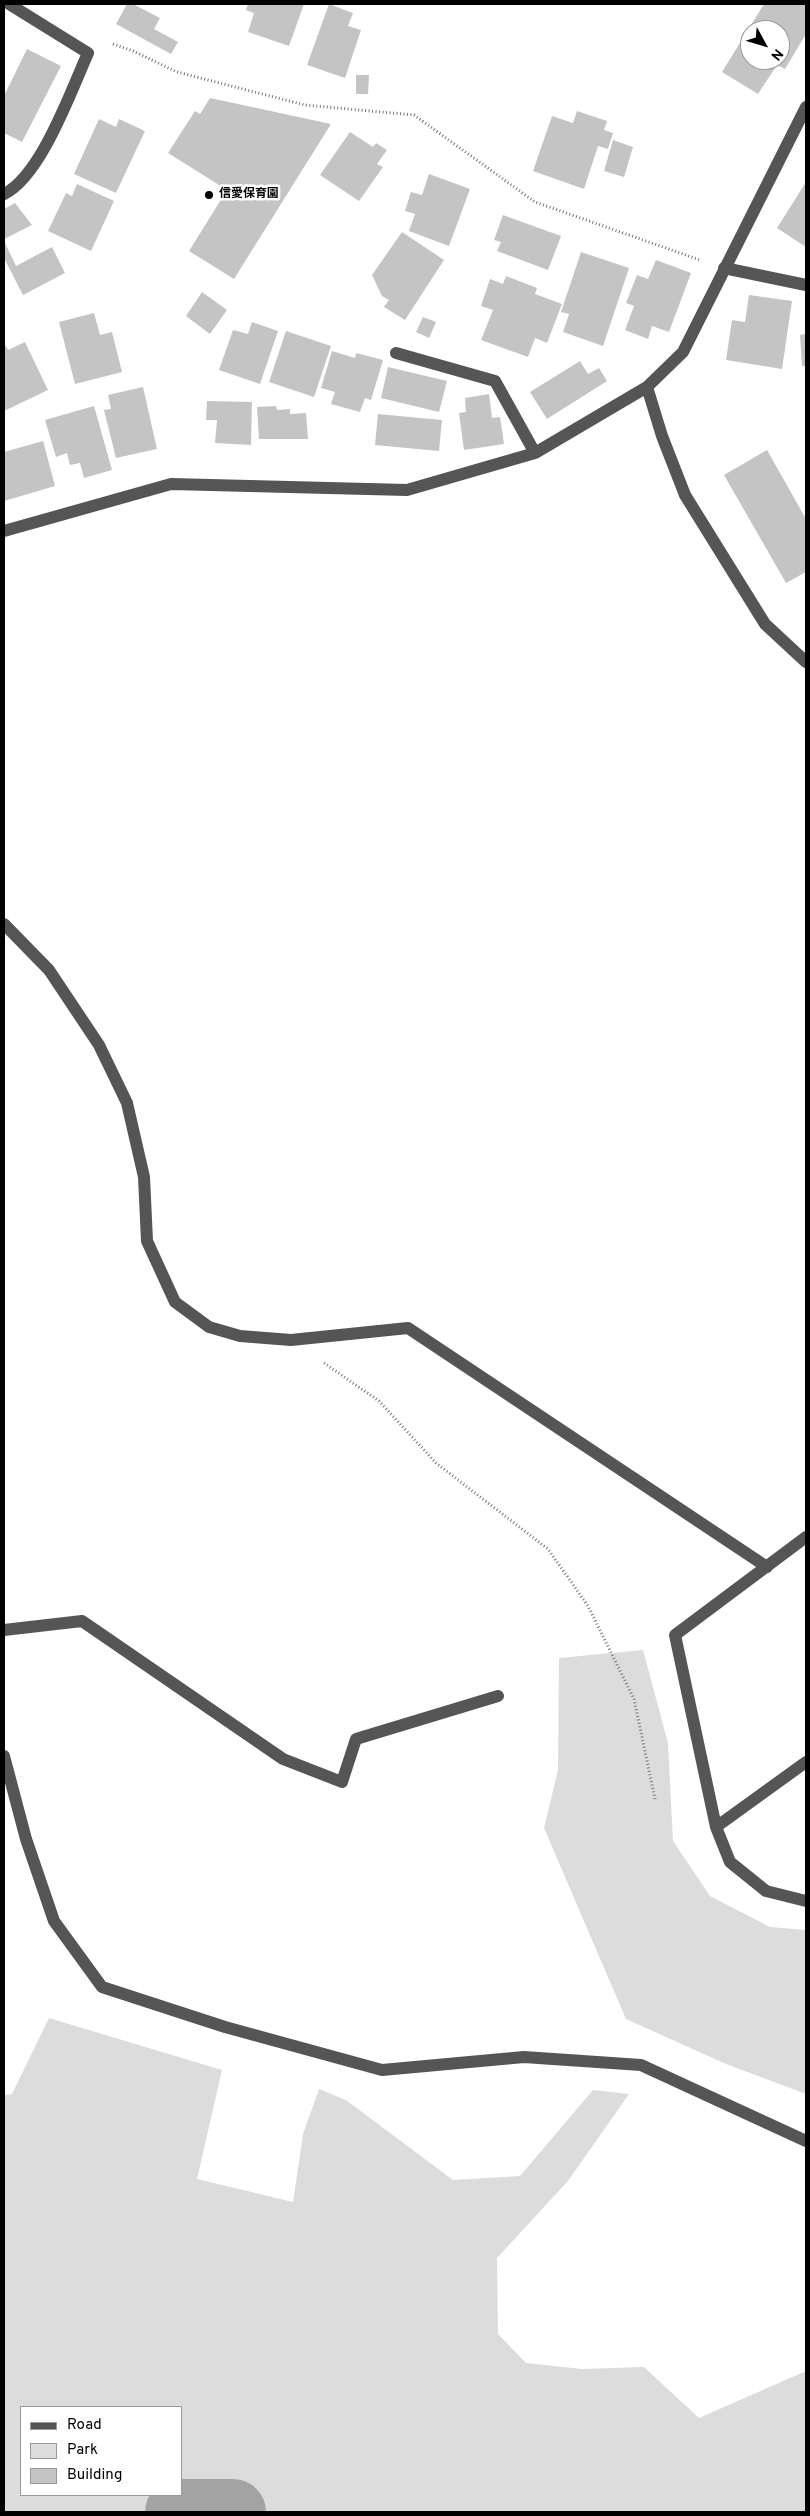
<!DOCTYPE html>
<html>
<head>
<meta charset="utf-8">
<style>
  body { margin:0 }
  #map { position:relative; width:810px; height:2516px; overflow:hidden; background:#fff; font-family:Overpass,sans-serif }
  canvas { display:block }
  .frame { position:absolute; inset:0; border:5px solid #000; pointer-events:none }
  .legend { position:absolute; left:20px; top:2406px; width:162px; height:90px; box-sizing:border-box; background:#fff; border:1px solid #999; margin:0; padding:6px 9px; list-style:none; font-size:15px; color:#000 }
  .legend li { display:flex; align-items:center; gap:10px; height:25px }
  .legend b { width:25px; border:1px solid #999 }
  .north { position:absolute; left:740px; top:20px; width:50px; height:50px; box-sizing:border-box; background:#fff; border:1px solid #999; border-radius:50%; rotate:129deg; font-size:14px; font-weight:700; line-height:20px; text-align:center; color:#000 }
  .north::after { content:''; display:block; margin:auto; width:18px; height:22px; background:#000; clip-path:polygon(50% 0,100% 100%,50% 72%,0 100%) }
</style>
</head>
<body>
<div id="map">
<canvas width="810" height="2516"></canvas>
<div class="frame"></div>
<ul class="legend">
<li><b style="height:6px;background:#555"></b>Road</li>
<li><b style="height:14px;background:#dcdcdc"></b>Park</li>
<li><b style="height:14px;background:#c4c4c4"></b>Building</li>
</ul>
<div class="north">N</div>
</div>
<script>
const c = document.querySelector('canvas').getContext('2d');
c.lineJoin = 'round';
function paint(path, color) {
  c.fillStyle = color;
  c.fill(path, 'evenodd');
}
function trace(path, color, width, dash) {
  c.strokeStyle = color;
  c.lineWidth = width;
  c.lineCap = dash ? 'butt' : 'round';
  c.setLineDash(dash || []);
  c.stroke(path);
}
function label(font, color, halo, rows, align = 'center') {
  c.font = font + ' Overpass,"Noto Sans JP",sans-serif';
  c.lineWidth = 5;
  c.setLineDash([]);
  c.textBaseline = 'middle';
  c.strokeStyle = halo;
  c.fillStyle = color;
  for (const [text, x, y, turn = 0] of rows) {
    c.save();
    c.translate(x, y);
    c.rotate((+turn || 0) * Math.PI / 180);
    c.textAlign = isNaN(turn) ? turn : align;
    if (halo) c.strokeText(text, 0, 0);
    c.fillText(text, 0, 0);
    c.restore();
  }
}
paint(new Path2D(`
  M643,1650L668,1743L673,1841L710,1896L770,1927L806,1930V2094L726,2064L626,2019L544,1828L558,1770L559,1658Z
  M49,2018L222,2070L197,2179L293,2202L303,2134L319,2089L346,2100L453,2180L520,2176L593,2090L629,2094L568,2181L497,2258L498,2334L526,2363L582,2369L644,2367L699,2418L806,2371V2512H4V2095L12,2094ZM21,2407H181V2495H21Z`), '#dcdcdc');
trace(new Path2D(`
  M178,2512H233`), '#a3a3a3', 66);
paint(new Path2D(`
  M127,4H133L160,18L154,29L178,42L171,54L116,24Z
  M248,4H304L289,46L248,32L254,13L246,10Z
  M329,4L353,13L348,26L361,30L345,78L307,65Z
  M764,4H806V34L785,69L777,65L758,94L722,72ZM750,30H780V60H750Z
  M27,49L61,66L22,142L4,133V96Z
  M356,75H369L368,94H356Z
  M210,98L331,124L234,279L189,251L227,190L168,153L195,111L200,114Z
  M577,111L607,121L604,130L613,133L608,149L598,146L584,189L533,171L552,116L573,123Z
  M99,119L116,127L119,119L145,131L116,193L74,174Z
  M350,132L373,147L376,143L387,150L377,164L383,167L359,201L320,175Z
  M613,140L633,147L624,177L604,171Z
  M429,174L470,189L449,246L409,231L415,214L405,211L411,192L422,195Z
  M806,182V247L777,228Z
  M77,184L114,201L91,251L48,231L66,193L72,196Z
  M15,203L32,225L4,239V209Z
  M503,215L561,236L548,270L497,251L501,242L494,240Z
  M402,232L444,260L405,320L384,307L389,300L382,296L372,275Z
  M4,241L16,266L52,247L65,273L23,295L4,258Z
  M581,252L629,268L603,346L563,332L569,314L561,312Z
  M656,260L691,273L669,332L652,326L648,339L625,330L634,306L626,303L637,275L648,279Z
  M506,276L537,288L535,294L562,304L547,343L535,338L528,357L481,340L493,310L481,306L490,279L503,284Z
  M202,292L227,310L210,334L186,316Z
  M749,295L792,301L782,369L726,360L732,320L745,322Z
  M94,313L100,335L112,332L122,372L75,384L59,322Z
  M423,317L436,322L429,338L416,332Z
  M252,322L278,331L260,384L219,370L233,330L248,334Z
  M286,331L331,346L314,397L269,382Z
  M806,334V366H802L800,335Z
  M25,342L48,390L4,411V347L6,346L8,350Z
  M332,351L355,358L356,353L383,360L371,400L365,398L360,412L331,404L335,392L321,388Z
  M580,361L588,374L599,368L607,381L547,419L530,392Z
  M388,367L447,381L439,412L381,398Z
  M143,387L157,449L116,458L104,410L111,409L108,395Z
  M489,394L492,418L500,417L504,444L464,450L459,413L466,412L465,398Z
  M207,401L252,402L251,445L215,443L217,420H206Z
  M94,406L112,470L84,478L80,463L70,465L67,453L56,457L45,420Z
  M276,406L277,410L290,409V414L306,413L308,439H259L257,407Z
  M378,414L442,420L439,451L375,445Z
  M43,441L55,486L4,501V452Z
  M767,450L806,519V572L786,583L724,475Z`), '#c4c4c4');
trace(new Path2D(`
  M113,44L133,51L177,72L305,105L414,115L535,202L700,260
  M324,1363L379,1401L436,1463L548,1549L588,1606L634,1699L655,1799`), '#777', 3, [1, 2.5]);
trace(new Path2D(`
  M4,194C41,176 71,91 88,53L9,4
  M724,268L806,285
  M396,353L495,381L535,453
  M647,387L662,436L685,495L765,624L806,662
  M4,531L171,484L407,490L535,453L647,387L683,352L806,107
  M4,924L49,970L99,1045L127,1103L144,1177L147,1241L175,1302L209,1327L240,1336L291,1340L408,1328L767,1567
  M806,1537L675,1635L716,1827L730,1862L766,1891L806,1901
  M4,1630L82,1621L283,1759L342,1782L356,1739L498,1696
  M4,1756L26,1839L54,1921L102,1987L225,2027L382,2070L524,2057L641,2065L806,2141
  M716,1827L806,1762`), '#555', 12);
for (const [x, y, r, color] of [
  [209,195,5,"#000"]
]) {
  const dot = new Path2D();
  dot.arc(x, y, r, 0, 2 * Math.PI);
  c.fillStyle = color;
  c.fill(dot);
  trace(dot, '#fff', 2);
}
label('bold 12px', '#000', '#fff', [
  ["信愛保育園",219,195]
], 'left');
</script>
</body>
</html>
